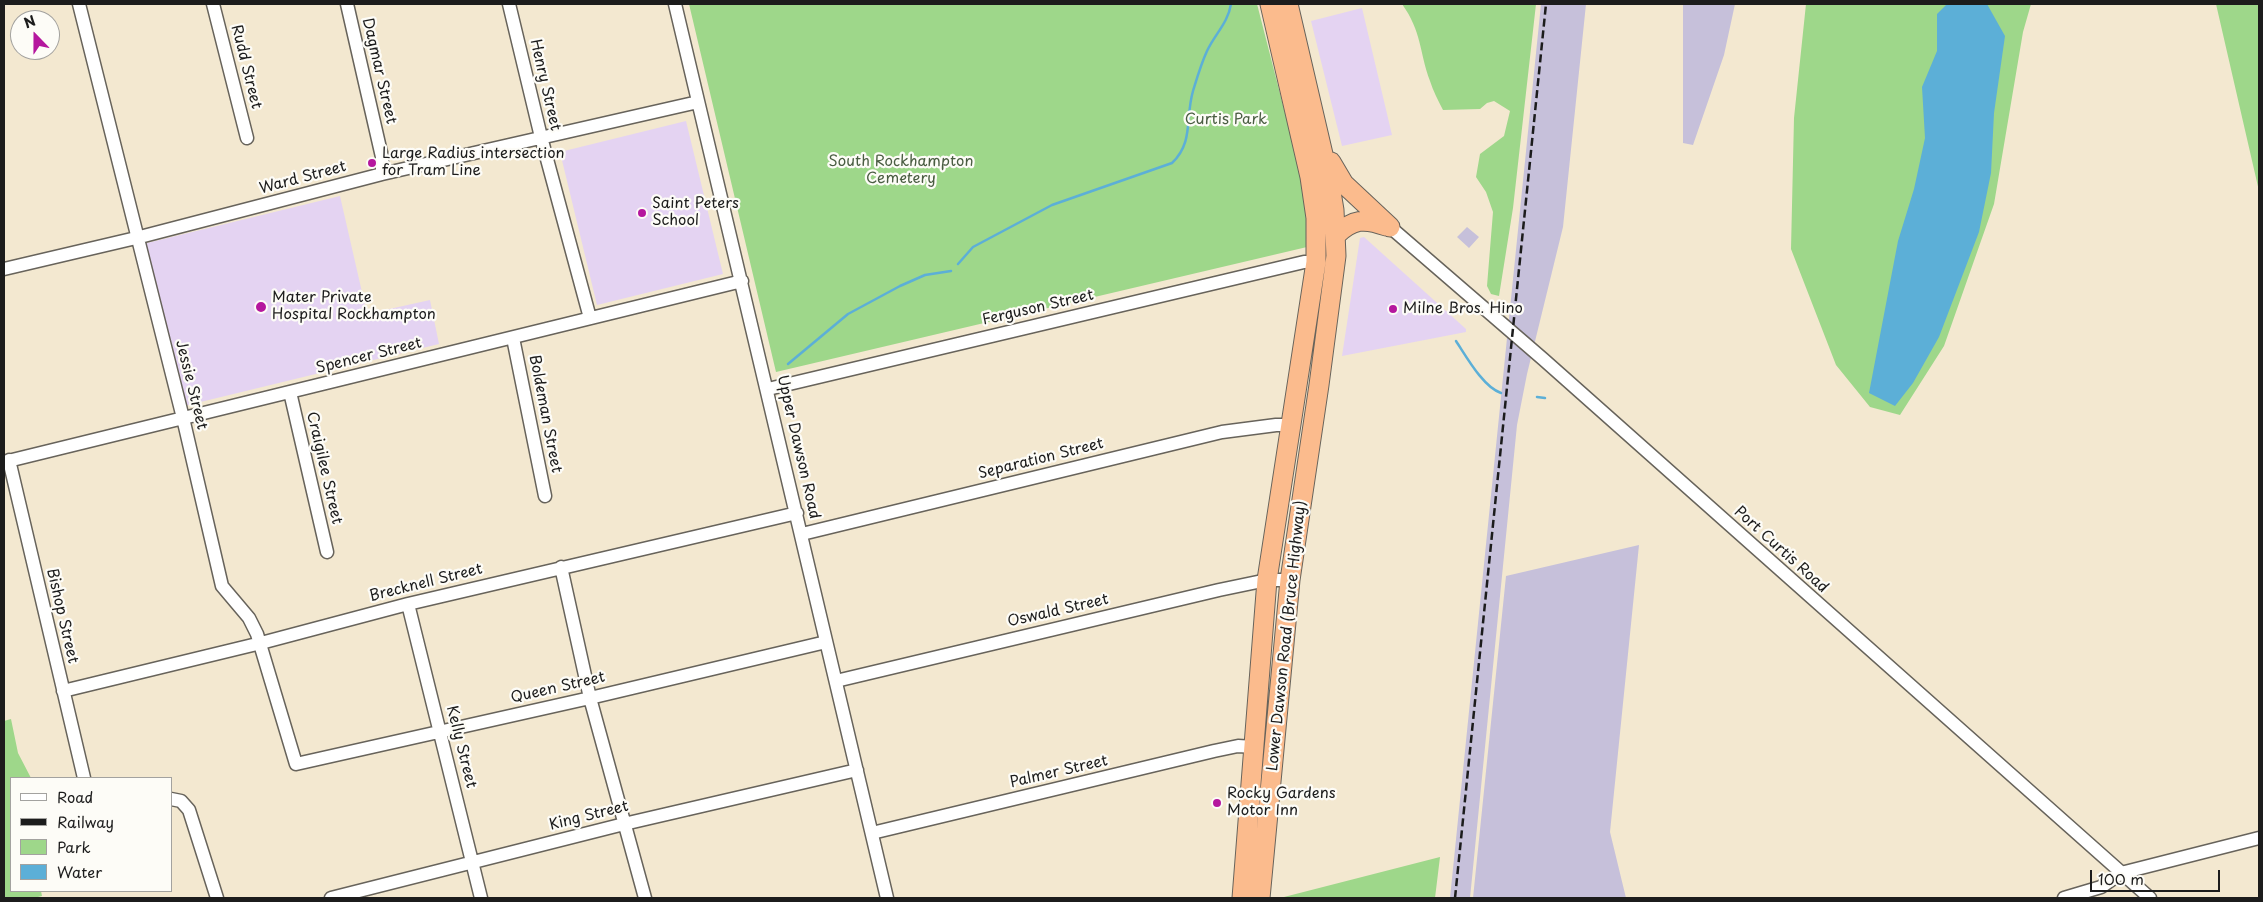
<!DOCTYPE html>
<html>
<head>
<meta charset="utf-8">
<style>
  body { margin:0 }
  #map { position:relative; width:2263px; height:902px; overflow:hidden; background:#f3e8d0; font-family:"Playpen Sans",sans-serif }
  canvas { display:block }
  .frame { position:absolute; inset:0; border:5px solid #1c1c1c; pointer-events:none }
  .legend { position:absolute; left:10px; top:777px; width:162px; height:115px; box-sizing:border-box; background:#fdfcf7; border:1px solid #a3a29f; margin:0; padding:6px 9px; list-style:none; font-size:15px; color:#1c1c1c }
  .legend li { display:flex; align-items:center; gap:10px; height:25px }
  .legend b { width:25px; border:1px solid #a3a29f }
  .north { position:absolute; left:10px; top:10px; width:50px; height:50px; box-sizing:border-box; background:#fdfcf7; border:1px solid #a3a29f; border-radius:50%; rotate:338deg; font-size:14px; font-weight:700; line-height:20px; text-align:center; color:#1c1c1c }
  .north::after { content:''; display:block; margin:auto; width:18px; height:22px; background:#b5179e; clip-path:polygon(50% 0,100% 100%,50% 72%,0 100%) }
  .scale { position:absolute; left:2090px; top:870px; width:130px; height:22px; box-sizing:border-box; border:2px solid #1c1c1c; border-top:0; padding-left:6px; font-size:15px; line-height:18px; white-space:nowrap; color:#1c1c1c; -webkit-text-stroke:4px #fdfcf7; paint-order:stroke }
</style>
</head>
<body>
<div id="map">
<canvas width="2263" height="902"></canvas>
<div class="frame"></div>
<ul class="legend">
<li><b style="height:6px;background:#fff"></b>Road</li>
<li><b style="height:6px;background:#1c1c1c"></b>Railway</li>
<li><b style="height:14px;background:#9ed78a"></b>Park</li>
<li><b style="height:14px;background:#5cafd7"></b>Water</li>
</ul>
<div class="north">N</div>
<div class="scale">100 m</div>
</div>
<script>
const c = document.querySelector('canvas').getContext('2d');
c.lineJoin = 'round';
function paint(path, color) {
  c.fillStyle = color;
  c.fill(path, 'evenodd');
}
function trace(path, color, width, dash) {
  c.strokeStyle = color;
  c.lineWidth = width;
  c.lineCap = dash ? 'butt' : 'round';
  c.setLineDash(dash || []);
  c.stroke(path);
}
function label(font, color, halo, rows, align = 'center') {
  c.font = font + ' "Playpen Sans",sans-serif';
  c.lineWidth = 4.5;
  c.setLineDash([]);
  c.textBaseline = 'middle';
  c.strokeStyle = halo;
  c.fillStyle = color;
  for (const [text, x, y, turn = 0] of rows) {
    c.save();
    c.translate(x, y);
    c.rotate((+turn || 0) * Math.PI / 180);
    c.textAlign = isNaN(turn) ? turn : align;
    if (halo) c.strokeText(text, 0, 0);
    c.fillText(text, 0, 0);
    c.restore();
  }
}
paint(new Path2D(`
  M1362,8L1392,135L1342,146L1311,21Z
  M686,121L723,274L597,305L560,152Z
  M340,196L367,314L430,300L439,344L180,407L143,244Z
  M1364,237L1466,329V332L1342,356L1360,238Z`), '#e4d3f2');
paint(new Path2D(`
  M1541,4H1586L1563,227L1527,374L1517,425L1470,898H1450Z
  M1683,4H1735L1724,55L1693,145L1683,143Z
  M1467,227L1479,237L1469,248L1457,237Z
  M1639,545L1610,832L1626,898H1473L1506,576Z`), '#c6c0da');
paint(new Path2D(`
  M689,4H1257L1305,191L1307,247L776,372Z
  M1402,4H1536L1513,208L1499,296L1491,294L1487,286L1493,212L1486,192L1476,177L1480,154L1504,136L1510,111L1494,101L1487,103L1480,109L1443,110C1438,100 1433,91 1430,81C1419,51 1422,32 1402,4Z
  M1806,4H2031L2023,32L1994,204L1944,346L1900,415L1870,407L1836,365L1791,249L1794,118Z
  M2216,4H2259V191Z
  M11,719L18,753L31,778H11V891H41L42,896L34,898H4V721Z
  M1440,857L1435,898H1283L1284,897Z`), '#9ed78a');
paint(new Path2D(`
  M1947,4H1987L2005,36L1994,113L1991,173L1979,232L1939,337L1913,383L1895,406L1869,393L1898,241L1914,189L1925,138L1922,87L1937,51V14Z`), '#5cafd7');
trace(new Path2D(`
  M958,264L973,247L1052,205L1172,163C1194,142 1185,118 1193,91C1197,78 1201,64 1207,51C1215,34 1228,23 1231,4
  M1456,341C1466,356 1483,387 1501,393
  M788,364L848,314L900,286L925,275L951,271
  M1537,397L1545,398`), '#5cafd7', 2.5);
const minor = new Path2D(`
  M79,4L183,418L222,586L249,618L257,634L296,764L590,698L826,642
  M213,4L247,138
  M347,4L382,157V174
  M509,4L541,137L590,318
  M675,4L887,898
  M1390,227L1543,359L2150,898
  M4,269L136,238L382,174L698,102
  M513,338L545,496
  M768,389L1304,262H1316
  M290,392L327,552
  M9,460L84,778
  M4,462L742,281
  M802,534L1222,432L1276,425H1289
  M561,567L590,698L645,898
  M408,604L481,898
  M836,681L1219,590L1267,580H1290
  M63,691L261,643L408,604L797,513
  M171,799L181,801L189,810L217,898
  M872,833L1214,751L1238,746L1254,747
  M331,898L624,824L857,770
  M2064,898L2101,887L2121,873L2259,838`);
const highway = new Path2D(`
  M1331,162L1344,184L1390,227
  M1336,235C1353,219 1364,218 1386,226
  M1242,898L1267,580L1316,262V218L1310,177L1270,4
  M1260,898L1290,580L1319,385L1336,256L1334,210L1329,180L1288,4`);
trace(minor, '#67635b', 15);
trace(highway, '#67635b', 21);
trace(minor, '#fff', 12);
trace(highway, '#fbbb8d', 19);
trace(new Path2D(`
  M1455,898L1546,4`), '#1c1c1c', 2.5, [8, 4]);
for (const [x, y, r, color] of [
  [372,163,5,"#b5179e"],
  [642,213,5,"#b5179e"],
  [261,307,6,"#b5179e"],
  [1393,309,5,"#b5179e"],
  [1217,803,5,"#b5179e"]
]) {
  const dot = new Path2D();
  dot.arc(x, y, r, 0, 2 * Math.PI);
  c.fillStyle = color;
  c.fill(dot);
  trace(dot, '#fdfcf7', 2);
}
label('15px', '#1c1c1c', '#fdfcf7', [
  ["Rudd Street",246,67,76],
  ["Dagmar Street",379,71,77],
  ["Henry Street",545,85,77],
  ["Ward Street",303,178,-15],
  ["Ferguson Street",1038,308,-13],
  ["Spencer Street",369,356,-14],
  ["Jessie Street",191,385,76],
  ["Boldeman Street",545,414,79],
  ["Upper Dawson Road",798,447,77],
  ["Separation Street",1041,459,-14],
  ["Craigilee Street",324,468,77],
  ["Port Curtis Road",1781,550,42],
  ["Brecknell Street",426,583,-14],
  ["Oswald Street",1058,611,-13],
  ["Bishop Street",62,616,77],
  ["Lower Dawson Road (Bruce Highway)",1287,636,-84],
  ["Queen Street",558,688,-13],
  ["Kelly Street",461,747,76],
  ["Palmer Street",1059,772,-13],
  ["King Street",589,816,-14]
]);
label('15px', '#4a5d42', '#fdfcf7', [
  ["Curtis Park",1226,120],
  ["South Rockhampton",901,162],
  ["Cemetery",901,179]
]);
label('15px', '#1c1c1c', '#fdfcf7', [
  ["Large Radius intersection",382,154],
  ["for Tram Line",382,171],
  ["Saint Peters",652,204],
  ["School",652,221],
  ["Mater Private",272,298],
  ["Hospital Rockhampton",272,315],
  ["Milne Bros. Hino",1403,309],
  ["Rocky Gardens",1227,794],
  ["Motor Inn",1227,811]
], 'left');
</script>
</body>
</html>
